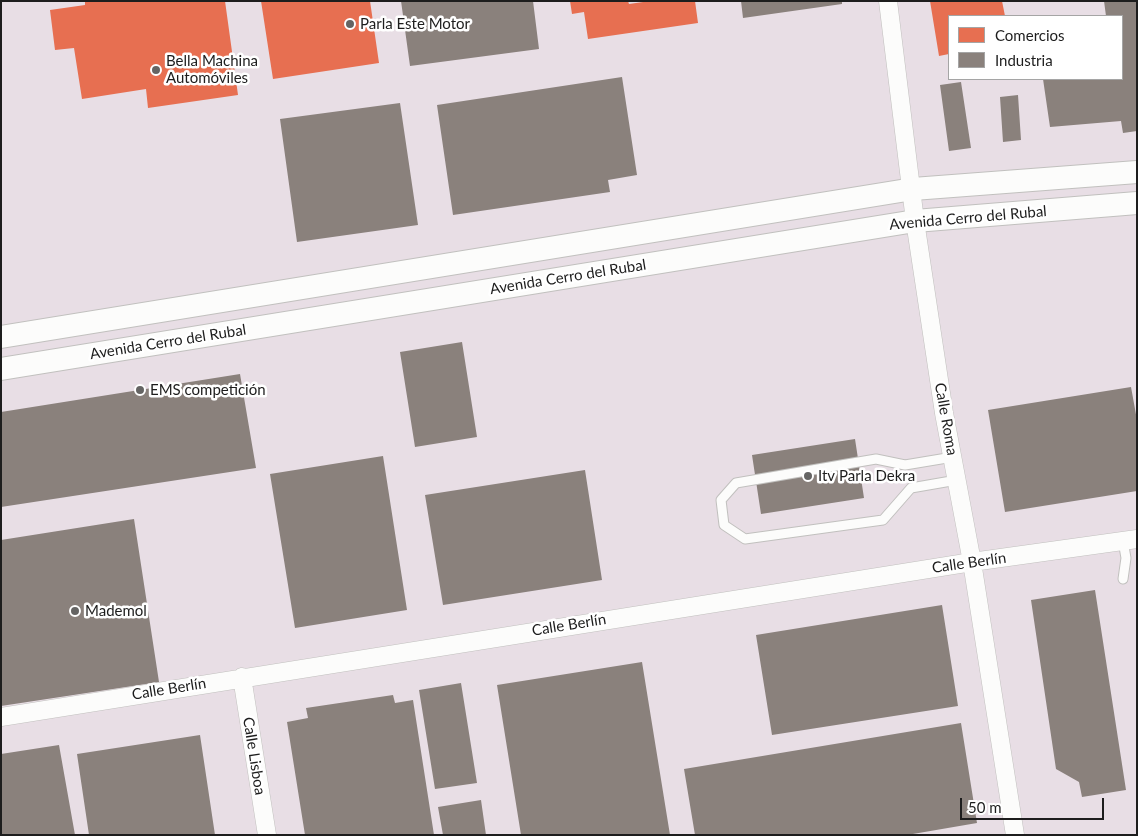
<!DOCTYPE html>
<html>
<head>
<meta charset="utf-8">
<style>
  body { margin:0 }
  #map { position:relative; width:1138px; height:836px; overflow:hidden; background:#ebe9e6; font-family:Lato,sans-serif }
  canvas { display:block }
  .frame { position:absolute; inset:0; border:2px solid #1d1d1d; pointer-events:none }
  .legend { position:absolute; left:948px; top:15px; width:175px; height:65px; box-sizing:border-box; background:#fff; border:1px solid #a5a5a5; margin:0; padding:6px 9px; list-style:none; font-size:15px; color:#1d1d1d }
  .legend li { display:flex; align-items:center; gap:10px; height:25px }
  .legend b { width:25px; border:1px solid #a5a5a5 }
  .scale { position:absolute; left:960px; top:798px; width:144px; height:22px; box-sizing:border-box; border:2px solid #1d1d1d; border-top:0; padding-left:6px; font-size:15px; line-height:18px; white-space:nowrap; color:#1d1d1d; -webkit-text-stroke:4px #fff; paint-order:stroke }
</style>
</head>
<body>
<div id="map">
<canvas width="1138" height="836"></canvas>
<div class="frame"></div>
<ul class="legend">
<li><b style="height:14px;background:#e76f51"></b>Comercios</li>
<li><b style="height:14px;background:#8a817c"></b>Industria</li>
</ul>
<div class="scale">50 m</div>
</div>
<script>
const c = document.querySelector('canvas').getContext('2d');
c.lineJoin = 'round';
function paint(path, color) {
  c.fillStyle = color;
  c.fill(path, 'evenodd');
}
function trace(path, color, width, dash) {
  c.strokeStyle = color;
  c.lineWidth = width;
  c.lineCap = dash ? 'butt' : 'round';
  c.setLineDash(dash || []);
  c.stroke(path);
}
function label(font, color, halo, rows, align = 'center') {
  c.font = font + ' Lato,sans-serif';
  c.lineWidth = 5;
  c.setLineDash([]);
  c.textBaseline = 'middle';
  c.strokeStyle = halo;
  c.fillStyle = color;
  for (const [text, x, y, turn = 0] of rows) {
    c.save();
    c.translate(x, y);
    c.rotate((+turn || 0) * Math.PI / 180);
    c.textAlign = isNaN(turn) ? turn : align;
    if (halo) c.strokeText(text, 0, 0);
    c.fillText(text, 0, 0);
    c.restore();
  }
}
paint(new Path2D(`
  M1,1H1137V835H1ZM949,16H1122V79H949Z`), '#e8dee5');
paint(new Path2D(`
  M85,1H225L238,95L148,108L146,89L82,99L74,48L55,50L50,10L85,5Z
  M261,1H370L379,63L273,79Z
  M570,1H628L629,4L650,1H695L698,23L588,39L584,12L572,14Z
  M930,1H1002L1005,16H949V54L939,56Z`), '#e76f51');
paint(new Path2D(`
  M401,1H533L539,49L410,66Z
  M741,1H842V4L743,18Z
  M1104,1H1137V131L1123,133L1121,121L1050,127L1043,79H1122V16H1106Z
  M622,77L637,175L608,180L610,192L453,215L437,105Z
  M961,82L971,148L949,151L940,85Z
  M1018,95L1021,140L1003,142L1000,97Z
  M400,103L418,225L297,242L280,119Z
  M462,342L477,437L415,447L400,352Z
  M240,374L256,468L1,507V412Z
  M1131,387L1137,420V491L1005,512L988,410Z
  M855,439L864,498L761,514L752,455Z
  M383,456L407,610L295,628L270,474Z
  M585,470L602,580L443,605L425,495Z
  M134,519L159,682L1,706V540Z
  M1095,590L1126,790L1082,797L1079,782L1056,769L1031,600Z
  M942,605L958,706L772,735L756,635Z
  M642,662L670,835H521L497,685Z
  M461,683L477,783L435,789L419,690Z
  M393,695L395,703L413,700L434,835H305L287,722L308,718L306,708Z
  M961,723L977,823L907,835H695L684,769Z
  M200,735L215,835H89L77,754Z
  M59,745L75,835H1V754Z
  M481,800L486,835H443L438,807Z`), '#8a817c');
const service = new Path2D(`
  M953,457L905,465L876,459L736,483L721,500L724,525L745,539L883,520L911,488L957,480
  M1123,541L1126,558L1123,579`);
const minor = new Path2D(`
  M888,1L915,221L944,413L972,562L1015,835
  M242,677L267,835
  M1,717L972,562L1137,539`);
const tertiary = new Path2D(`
  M1,337L913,189L1137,172
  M1,369L915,221L1137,203`);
trace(service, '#c1c0be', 11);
trace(minor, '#c1c0be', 19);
trace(tertiary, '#c1c0be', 24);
trace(service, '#fcfcfb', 9);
trace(minor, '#fcfcfb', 18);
trace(tertiary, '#fcfcfb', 22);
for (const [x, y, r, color] of [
  [350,24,5,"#656463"],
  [156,70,5,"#656463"],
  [140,390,5,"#656463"],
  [808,476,5,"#656463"],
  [75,611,5,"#656463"]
]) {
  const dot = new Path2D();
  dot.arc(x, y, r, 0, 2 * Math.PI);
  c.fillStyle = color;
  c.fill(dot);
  trace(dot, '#fff', 2);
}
label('15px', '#1d1d1d', '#fff', [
  ["Parla Este Motor",360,24],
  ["Bella Machina",166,61],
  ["Automóviles",166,78],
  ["EMS competición",150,390],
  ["Itv Parla Dekra",818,476],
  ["Mademol",85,611]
], 'left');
label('15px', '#1d1d1d', '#fff', [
  ["Avenida Cerro del Rubal",968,218,-5],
  ["Avenida Cerro del Rubal",568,277,-9],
  ["Avenida Cerro del Rubal",168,342,-9],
  ["Calle Roma",946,419,80],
  ["Calle Berlín",969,563,-8],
  ["Calle Berlín",569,625,-9],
  ["Calle Berlín",169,689,-9],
  ["Calle Lisboa",254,756,81]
]);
</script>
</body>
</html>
